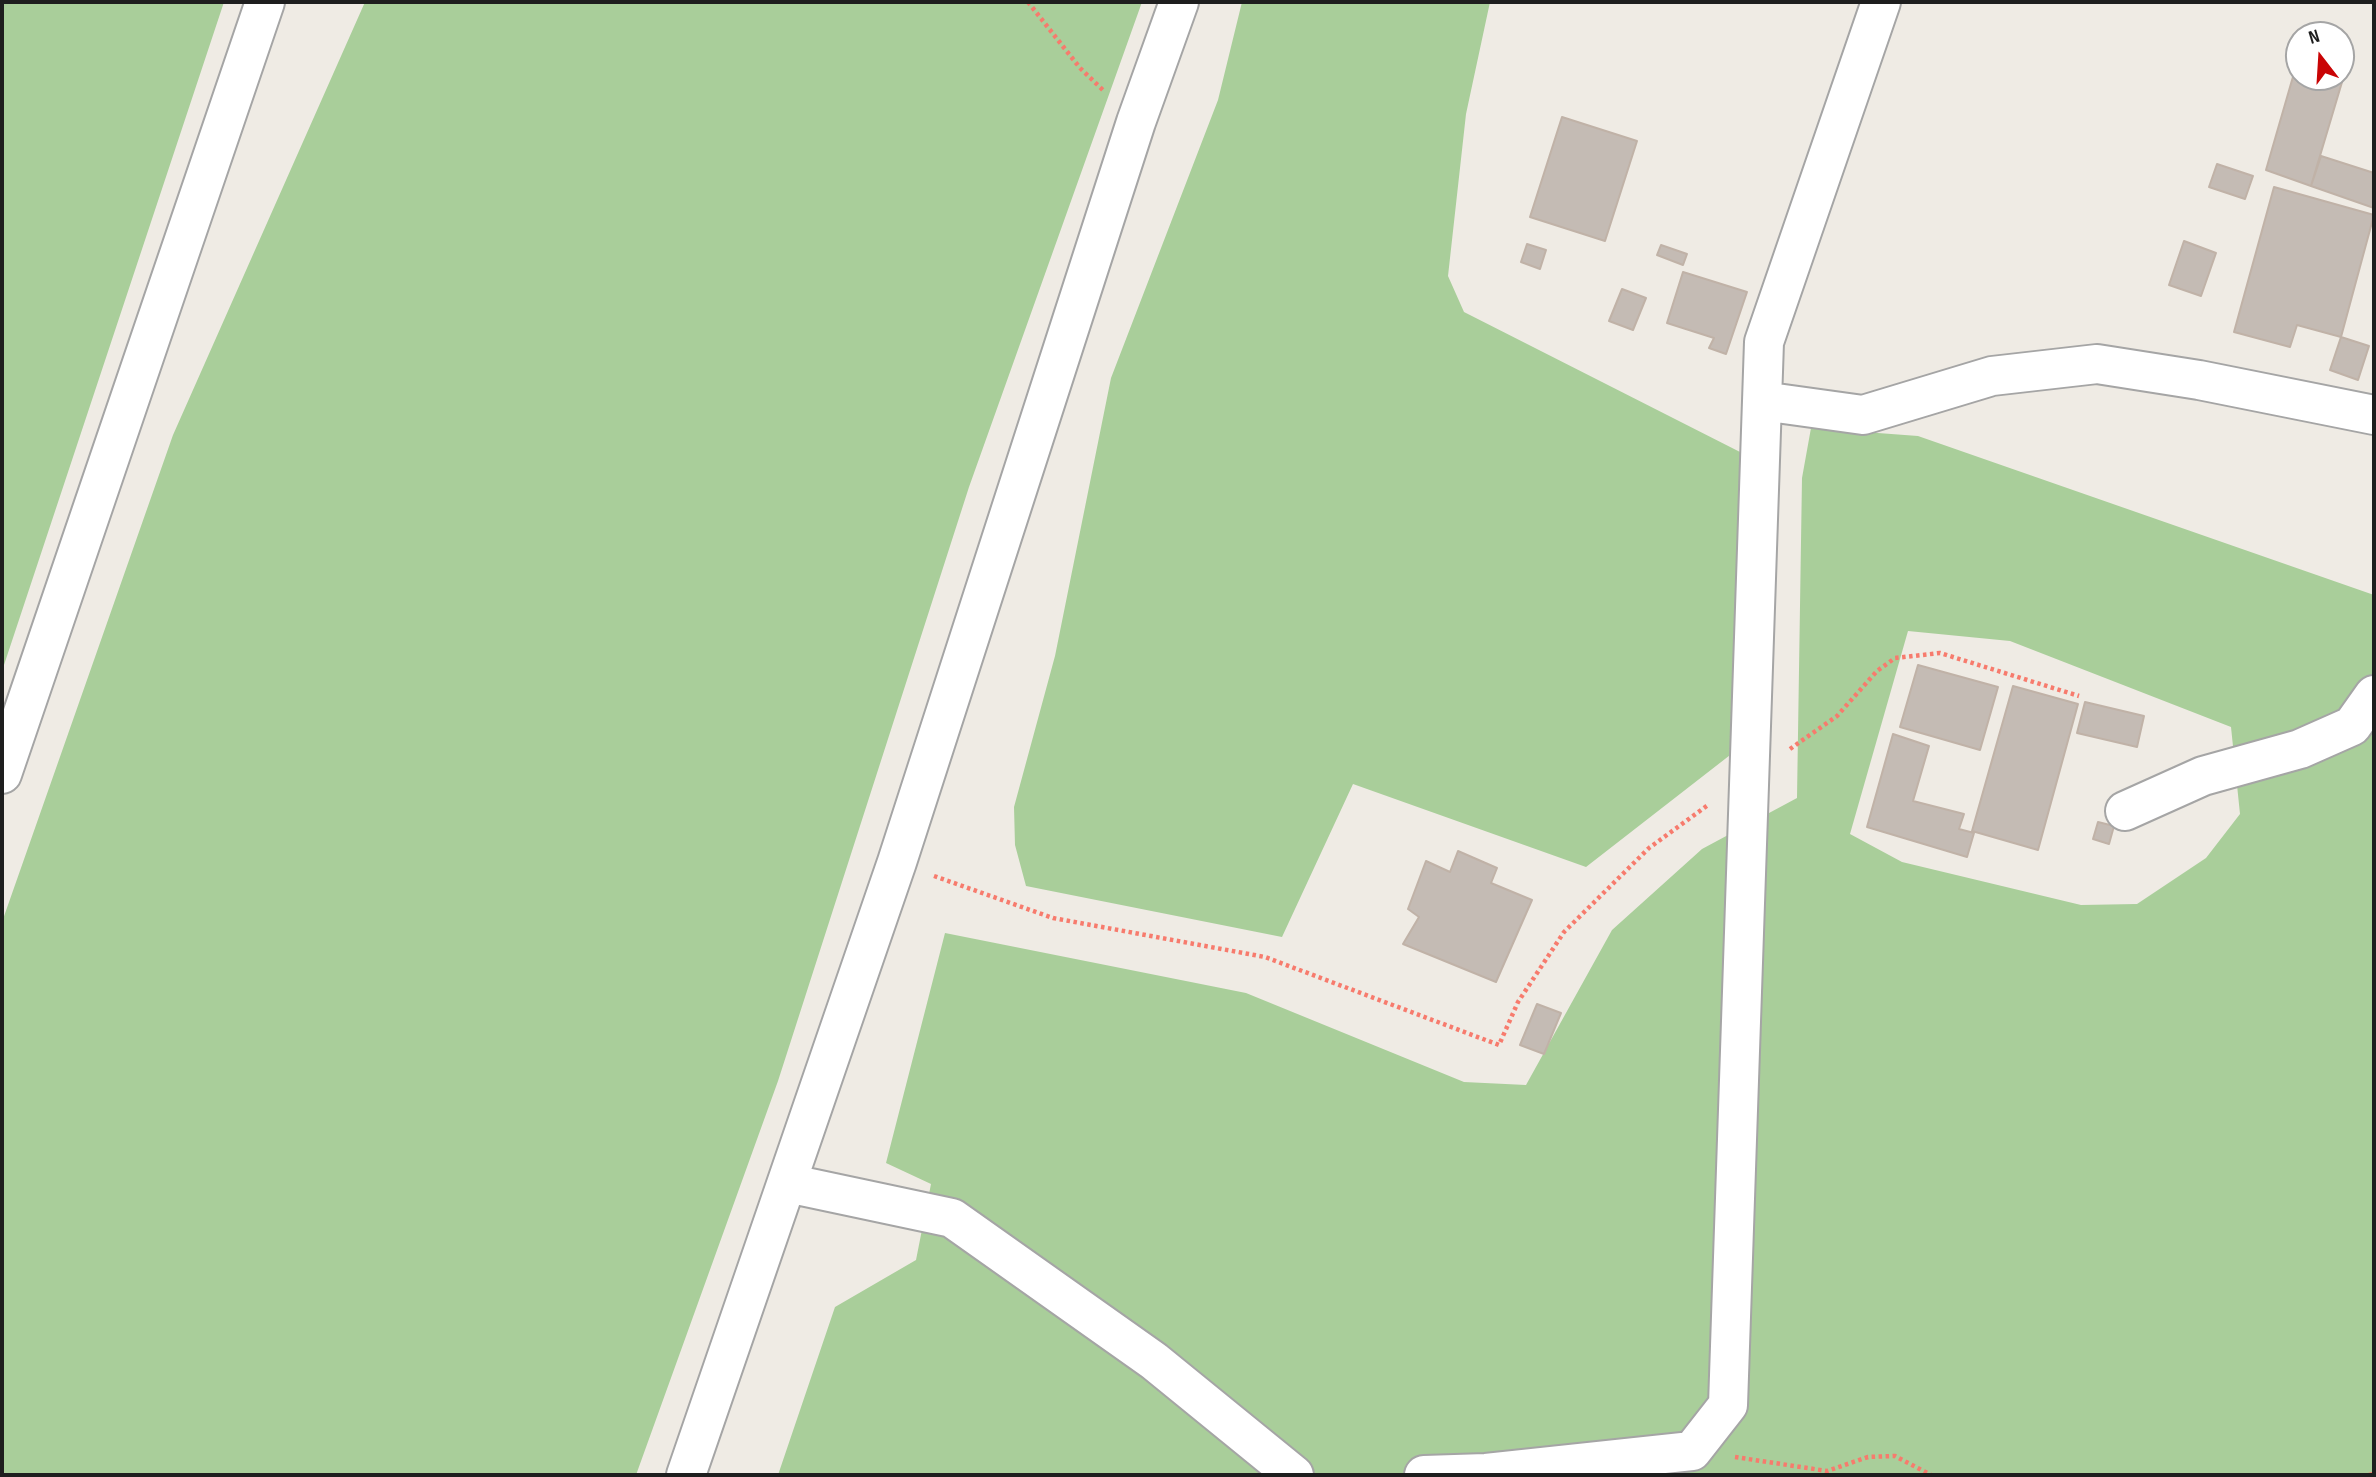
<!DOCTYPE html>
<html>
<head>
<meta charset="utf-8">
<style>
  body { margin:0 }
  #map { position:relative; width:2376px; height:1477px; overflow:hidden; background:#efebe4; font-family:"Sofia Sans Condensed",sans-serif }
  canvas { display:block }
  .frame { position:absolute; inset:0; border:4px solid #1e1e1e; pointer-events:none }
  .north { position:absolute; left:2285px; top:21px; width:70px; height:70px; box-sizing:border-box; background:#fff; border:2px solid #a5a5a5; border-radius:50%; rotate:343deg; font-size:19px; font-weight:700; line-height:28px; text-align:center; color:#1e1e1e }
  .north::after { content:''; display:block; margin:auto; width:24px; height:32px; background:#c90405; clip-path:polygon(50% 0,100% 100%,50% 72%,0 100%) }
</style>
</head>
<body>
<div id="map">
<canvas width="2376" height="1477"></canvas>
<div class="frame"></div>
<div class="north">N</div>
</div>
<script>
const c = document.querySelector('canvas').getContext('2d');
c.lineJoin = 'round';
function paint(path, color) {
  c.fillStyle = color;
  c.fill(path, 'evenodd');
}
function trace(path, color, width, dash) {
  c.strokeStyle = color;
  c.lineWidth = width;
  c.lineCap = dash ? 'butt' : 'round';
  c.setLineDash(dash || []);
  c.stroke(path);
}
paint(new Path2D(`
  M2,2H224L2,671Z
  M365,2H1142L969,487L778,1081L636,1475H2V922L173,435Z
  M1242,2H1490L1466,114L1448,276L1464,312L1742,453L1734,752L1586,867L1353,784L1282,937L1026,886L1015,845L1014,807L1055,656L1111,378L1218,100Z
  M1811,428L1918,436L2374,595V1475H778L835,1307L916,1260L931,1184L886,1163L945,933L1246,993L1464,1082L1526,1085L1612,930L1702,849L1797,798L1802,478ZM1908,631L2010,641L2231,727L2240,814L2206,858L2137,904L2081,905L1902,862L1850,834Z`), '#a9ce9a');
const building = new Path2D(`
  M2299,56V77H2341V60L2348,62L2311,186L2266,170Z
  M1562,117L1637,141L1605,241L1530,217Z
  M2321,156L2374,173V208L2311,186Z
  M2217,164L2253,176L2245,199L2209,187Z
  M2274,187L2374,215L2341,337L2297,325L2290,347L2234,332Z
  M2184,241L2216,253L2201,296L2169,285Z
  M1527,244L1546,250L1540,269L1521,262Z
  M1661,245L1687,254L1683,265L1657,255Z
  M1683,272L1747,292L1726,354L1709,348L1714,338L1667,323Z
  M1622,289L1646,298L1633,330L1609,321Z
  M2341,337L2369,346L2358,380L2330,370Z
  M1918,665L1998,687L1980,750L1900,727Z
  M2013,686L2078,704L2038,850L1972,831Z
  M2085,702L2144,716L2137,747L2077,733Z
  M1893,734L1929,746L1913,801L1964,814L1959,829L1974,833L1967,857L1867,827Z
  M2098,822L2114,826L2109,844L2093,839Z
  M1458,851L1497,868L1491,883L1532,900L1496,982L1403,944L1419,917L1408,909L1426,861L1450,872Z
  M1537,1004L1561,1013L1544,1054L1520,1045Z`);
paint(building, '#c4bbb4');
trace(building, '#c0b2a7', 2);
const minor = new Path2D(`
  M1762,401L1863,415L1992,376L2097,364L2199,380L2374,415
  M2,774L265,2
  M2125,811L2203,776L2300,749L2352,726L2374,695
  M787,1183L952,1218L1154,1361L1294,1475
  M686,1475L897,862L1136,122L1179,2
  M1424,1475L1486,1473L1692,1451L1728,1405L1764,342L1881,2`);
trace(minor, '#a5a5a5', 42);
trace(new Path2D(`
  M1028,2L1080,68L1105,92
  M1790,749L1837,716L1877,671L1895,658L1940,653L2079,696
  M934,876L1053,918L1265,957L1499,1045L1518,1002L1564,932L1649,848L1708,805
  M1735,1457L1827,1471L1868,1457L1895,1456L1931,1475
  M2369,1475L2374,1474`), '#f77b6d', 4.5, [3.5, 3.5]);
trace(minor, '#fff', 38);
</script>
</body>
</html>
